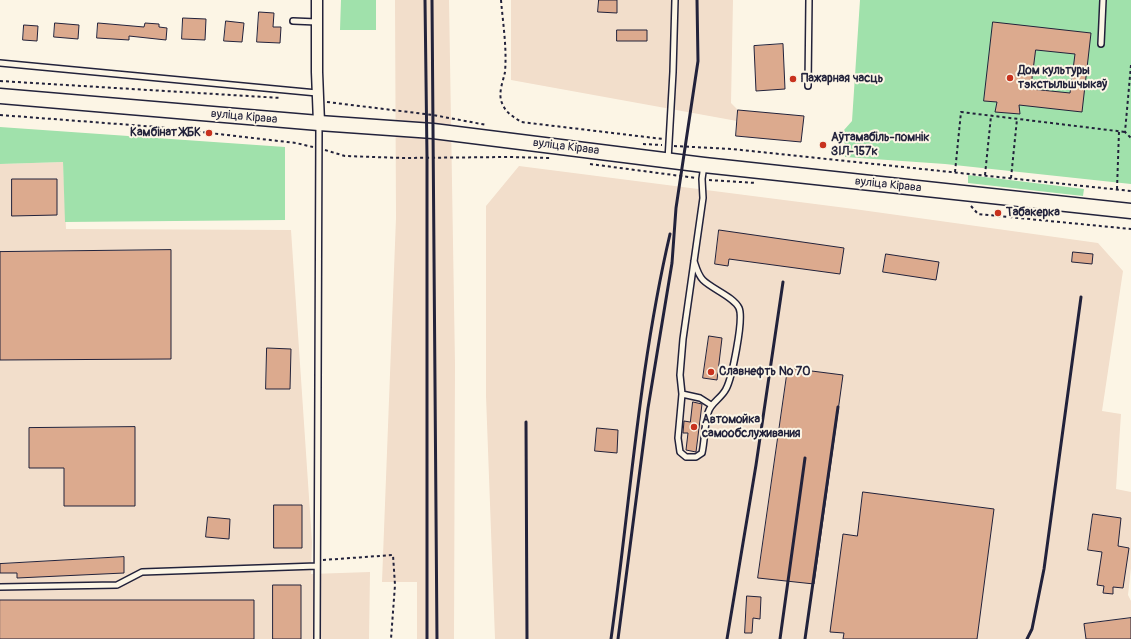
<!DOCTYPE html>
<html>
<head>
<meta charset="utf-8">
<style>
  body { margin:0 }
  canvas { display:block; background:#fcf5e5 }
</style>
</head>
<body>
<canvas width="1131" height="639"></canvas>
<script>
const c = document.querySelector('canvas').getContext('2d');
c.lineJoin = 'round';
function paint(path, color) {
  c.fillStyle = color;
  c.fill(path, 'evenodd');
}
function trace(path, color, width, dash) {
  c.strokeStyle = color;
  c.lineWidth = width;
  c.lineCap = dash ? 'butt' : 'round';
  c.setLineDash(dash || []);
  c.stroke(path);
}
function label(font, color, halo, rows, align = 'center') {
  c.font = font + ' Pangolin,sans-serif';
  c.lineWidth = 4;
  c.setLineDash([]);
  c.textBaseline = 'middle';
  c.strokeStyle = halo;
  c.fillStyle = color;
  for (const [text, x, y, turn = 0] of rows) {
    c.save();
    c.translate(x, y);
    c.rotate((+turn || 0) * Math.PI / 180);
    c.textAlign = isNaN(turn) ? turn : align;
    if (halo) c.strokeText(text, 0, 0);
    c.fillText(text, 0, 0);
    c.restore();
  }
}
paint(new Path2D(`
  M395,0H449L455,364L454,639H417V582H382L396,218Z
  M511,0H733L731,103L738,110L737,121L511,80Z
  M63,162L66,229L291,230L312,542L311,574L370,572L369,639H0V164Z
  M519,166L854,209L1098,243L1123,271L1102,411L1121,414L1116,489L1131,492V568L1128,595L1131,601V639H495L486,396V206Z`), '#f2decb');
paint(new Path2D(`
  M341,0H376V30H340Z
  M860,0H1131V184L945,164L845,157L844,130L852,121Z
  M0,127L285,147V220L65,222L63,162L0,164Z
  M968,175L1084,189L1083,196L968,183Z`), '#a0e1ab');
const building = new Path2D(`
  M599,0H617V13L598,12Z
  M259,12L274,13L273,27H281L280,43L257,42Z
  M183,18L206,19L205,40L182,39Z
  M226,21L244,23L242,42L224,41Z
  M993,22L1091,33L1082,112L1019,105L1020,114L995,112L997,102L984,101ZM1036,50L1075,54L1070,93L1031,89Z
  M55,23L79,25L78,39L54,37Z
  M98,23L144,27L145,23L159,24V27L167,28L166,40L129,36V40L97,38Z
  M24,25L38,26L37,41L23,40Z
  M617,30H647V41H617Z
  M783,44L785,89L756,91L754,46Z
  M738,110L804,116L801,142L736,136Z
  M12,179H57V215L12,216Z
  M719,230L844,248L840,274L729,259L728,266L715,264Z
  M171,250V359L0,360V252Z
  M1073,252L1093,254L1092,264L1072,262Z
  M886,254L939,262L936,280L883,272Z
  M709,336L722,338L717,380L703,378Z
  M267,348L291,349L290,389H266Z
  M788,368L843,375L814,584L758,578Z
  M693,402L702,404L696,452L686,450L688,433H683L684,421L690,422Z
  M135,427V506H64V468H29V428Z
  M597,428L618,430L617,453L595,451Z
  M863,492L994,509L977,639H843L844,633L830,632L843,534L857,536Z
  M274,505H302V548H274Z
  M1093,514L1121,518L1118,546L1129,548L1123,588L1113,587V594L1103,593L1104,586L1097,585L1102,552L1088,550Z
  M208,517L230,519L229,539L206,537Z
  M124,557V573L17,578V573H0V564Z
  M273,585H301V639H273Z
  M747,596L761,597L760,619L753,618L752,633H745Z
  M0,600H254V639H0Z
  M1131,618V639H1086L1084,624Z`);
paint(building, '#dcaa8e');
trace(building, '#22223b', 1);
const service = new Path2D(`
  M293,21L317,22
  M1101,44L1103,0
  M0,63L317,93
  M808,86L809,0
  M668,160L673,72L675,0
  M694,261C696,267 698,275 703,280C712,289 734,297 739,308C744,319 732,378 726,389C721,399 710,403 708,413C704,426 705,440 702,453L696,457H686L680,452L678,438L682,394L680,375L683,339L703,198L702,179L704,165
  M682,394L700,398L711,405
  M0,587L117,585L142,572L317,566
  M317,639L319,124`);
const minor = new Path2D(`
  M317,0V72L319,123`);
const secondary = new Path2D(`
  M0,96L319,123L433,131L704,165L1131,211`);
trace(service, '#22223b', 8);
trace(minor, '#22223b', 13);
trace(secondary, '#22223b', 17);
trace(new Path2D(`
  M501,0C503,24 507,48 505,72C503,82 497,95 503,105C506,113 514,117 521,122L663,139
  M1131,65L1125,132L1131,138
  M0,81L281,98
  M327,102L433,115L487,125
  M0,115L158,127L296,143L313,147
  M643,144L662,145
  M674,146L732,149L1131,191
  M325,150L345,156L403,158L508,157L550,158
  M590,164L696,178
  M955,172L961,112L1125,132
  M985,175L991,116
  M1011,178L1017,119
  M709,180L756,183
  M1117,189L1119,131
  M971,206L978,214L1131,229
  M323,560L393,555L395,585L391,639`), '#22223b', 2, [3, 3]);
trace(service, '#fcf5e5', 5);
trace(minor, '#fcf5e5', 10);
trace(secondary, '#fcf5e5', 14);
trace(new Path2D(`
  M425,0L427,157V639
  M432,0L437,639
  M526,422L527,639
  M611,639C630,504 639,367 670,234
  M618,639L648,408L672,263L676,208L698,61L697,0
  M727,639L756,465L783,282
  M780,639L805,458
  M805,639L838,407
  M1027,639L1032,629L1044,569L1081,297`), '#22223b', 3);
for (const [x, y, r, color] of [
  [1010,78,4,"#c8321e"],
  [793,79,4,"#c8321e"],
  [209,133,4,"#c8321e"],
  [823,145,4,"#c8321e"],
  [998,213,4,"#c8321e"],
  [711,372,4,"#c8321e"],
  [694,427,4,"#c8321e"]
]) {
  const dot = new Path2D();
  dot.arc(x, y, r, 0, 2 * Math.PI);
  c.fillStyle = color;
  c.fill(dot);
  trace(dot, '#fcf5e5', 1.5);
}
label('bold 12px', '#22223b', '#fcf5e5', [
  ["Дом культуры",1018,71],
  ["тэкстыльшчыкаў",1018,85],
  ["Пажарная часць",801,79],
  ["Камбінат ЖБК",201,133,"right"],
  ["Аўтамабіль-помнік",831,138],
  ["ЗІЛ-157к",831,152],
  ["Табакерка",1006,213],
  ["Славнефть № 70",719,372],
  ["Автомойка",702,420],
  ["самообслуживания",702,434]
], 'left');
label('12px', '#22223b', '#fcf5e5', [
  ["вуліца Кірава",244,117,5],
  ["вуліца Кірава",566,147,7],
  ["вуліца Кірава",888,185,6]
]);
</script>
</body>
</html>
